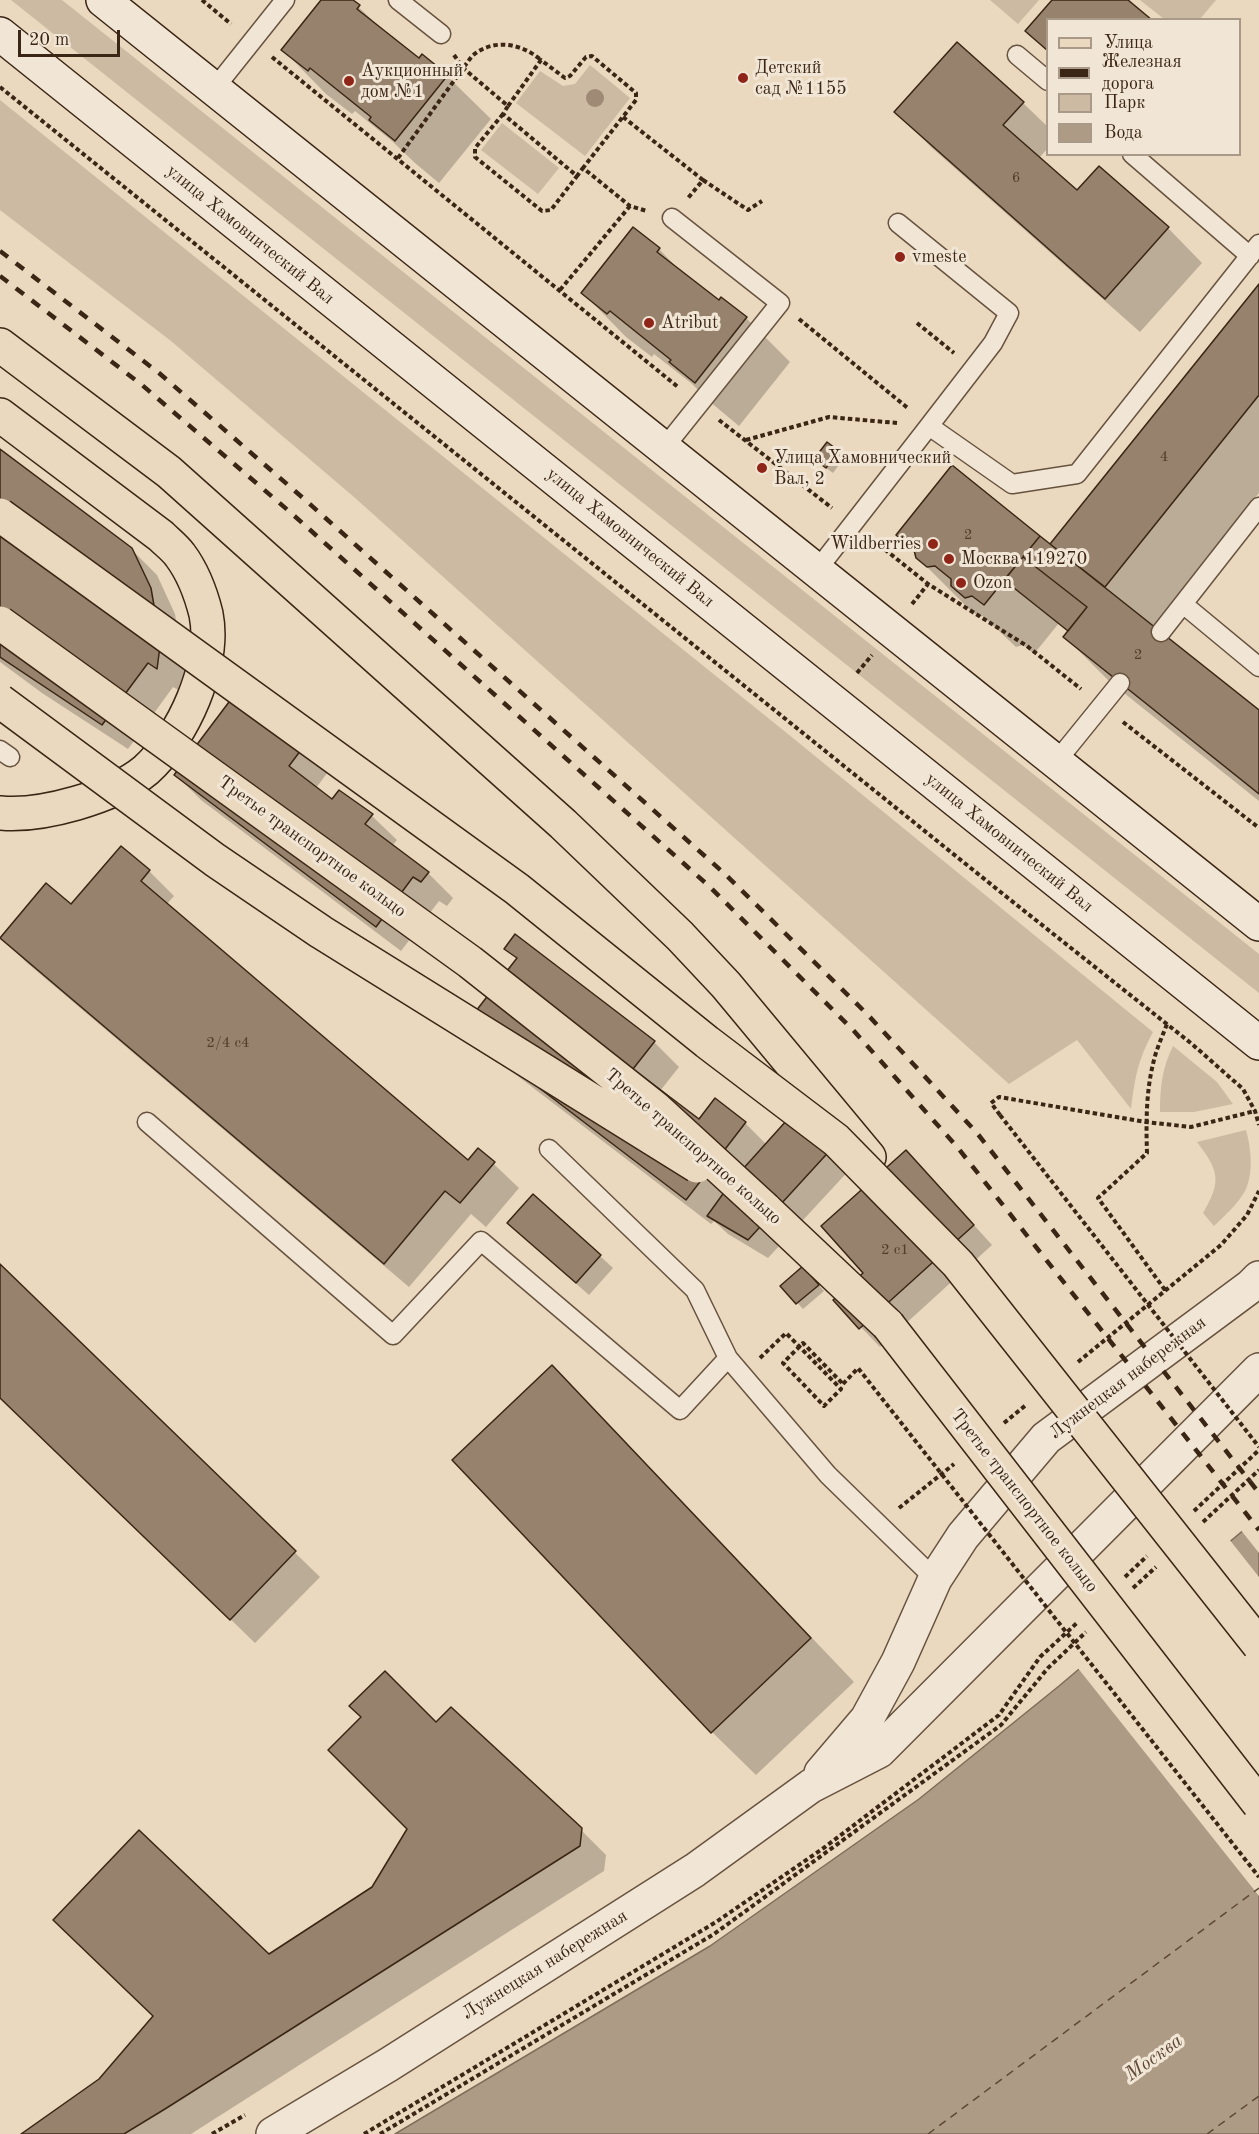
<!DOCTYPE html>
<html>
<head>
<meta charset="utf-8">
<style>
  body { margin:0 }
  #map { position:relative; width:1259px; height:2134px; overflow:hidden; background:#ead8bf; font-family:"Old Standard TT",serif }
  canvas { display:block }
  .legend { position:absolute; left:1046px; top:18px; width:195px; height:138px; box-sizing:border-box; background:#f1e6d5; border:2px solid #a89988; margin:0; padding:8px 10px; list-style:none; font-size:18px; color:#3b2514 }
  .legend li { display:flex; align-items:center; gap:12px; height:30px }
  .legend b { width:30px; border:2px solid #a89988 }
  .scale { position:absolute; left:18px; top:30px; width:102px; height:27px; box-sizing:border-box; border:3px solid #3b2514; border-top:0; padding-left:8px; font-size:18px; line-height:21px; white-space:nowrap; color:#3b2514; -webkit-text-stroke:4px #f1e6d5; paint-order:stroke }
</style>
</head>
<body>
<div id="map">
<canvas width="1259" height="2134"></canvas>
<ul class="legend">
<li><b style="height:8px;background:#ead8bf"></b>Улица</li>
<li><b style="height:8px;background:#3b2514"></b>Железная дорога</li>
<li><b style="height:16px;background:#ccbaa2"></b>Парк</li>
<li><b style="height:16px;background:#ae9b85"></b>Вода</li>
</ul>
<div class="scale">20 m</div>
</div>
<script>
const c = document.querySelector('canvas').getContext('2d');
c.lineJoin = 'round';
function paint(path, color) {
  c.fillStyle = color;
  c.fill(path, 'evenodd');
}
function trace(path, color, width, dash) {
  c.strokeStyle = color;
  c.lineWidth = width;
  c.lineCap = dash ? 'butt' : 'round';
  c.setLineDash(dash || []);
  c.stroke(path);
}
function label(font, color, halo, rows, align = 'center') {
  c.font = font + ' "Old Standard TT",serif';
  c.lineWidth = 6;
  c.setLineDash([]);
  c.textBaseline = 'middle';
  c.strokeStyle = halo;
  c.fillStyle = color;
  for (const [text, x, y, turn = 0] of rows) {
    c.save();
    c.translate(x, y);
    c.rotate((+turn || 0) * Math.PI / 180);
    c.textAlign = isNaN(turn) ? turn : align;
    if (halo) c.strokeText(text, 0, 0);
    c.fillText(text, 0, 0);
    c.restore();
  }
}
paint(new Path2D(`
  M11,0H62L1259,954V993Z
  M990,0H1039L1018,24Z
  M1140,0H1216L1200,19H1164Z
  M590,65L630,98L585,156L516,103L540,71L563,86L575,84Z
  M0,100L788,734L1153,1032C1138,1060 1135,1077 1131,1109L1077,1040L1009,1084L354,497L171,341L0,210Z
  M502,123L559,168L538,194L481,150Z
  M1173,1046L1217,1082L1233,1104L1194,1112H1160C1160,1088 1162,1068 1173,1046Z
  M1246,1130C1251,1148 1254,1173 1245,1191C1238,1204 1224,1216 1214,1226L1203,1213C1222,1181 1219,1171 1197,1142Z`), '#ccbaa2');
const water = new Path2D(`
  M1259,1517V2134H395L710,1946L919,1799L1059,1686Z`);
paint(water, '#ae9b85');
trace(water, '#806c58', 1.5);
paint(new Path2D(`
  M1259,1514V1553L1240,1529Z
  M1229,1539L1259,1577V1896L1077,1667Z`), '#ead8bf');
paint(new Path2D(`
  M323,0H351L387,34L419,60L447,76L491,119L439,183L415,163L392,141L355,111L352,114L326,94L283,50Z
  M1023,103L1048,127V148L1039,158L1077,192L1168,228L1202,263L1140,332L931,147L897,112Z
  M633,229L659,249L686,277L719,302L722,299L746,318L790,362L739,426L715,406L691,383L654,354L652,357L626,337L583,293Z
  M1259,286V493L1152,627L1259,712V801L1109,681L1065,637L1070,631L1059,623L1034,654L1023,645L1016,647L983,616L979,617L968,608L917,557V553L898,535L952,468L1050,546Z
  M0,451L131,549L157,575L175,614L180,644L187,651L182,692L173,687L128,749L42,693L0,662Z
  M838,452L844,458L833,473L822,465Z
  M238,692L331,768L316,788L332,801L372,816L397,840L392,846L428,873L453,898L447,906L439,901L401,951L201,800L176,775Z
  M122,848L149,871L174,896L166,905L469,1162L479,1150L519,1188L486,1227L471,1214L409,1287L26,962L1,937L71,907Z
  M506,948L654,1042L679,1067L660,1091L699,1122L745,1123L767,1145L797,1112L853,1166L768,1258L728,1234L714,1221L711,1224L489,1054L518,960Z
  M925,1171L992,1245L880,1347L835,1300L865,1273Z
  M522,1236L600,1256L613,1268L589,1295Z
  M0,1266L320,1577L255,1643L0,1396Z
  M809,1274L824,1291L803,1309L782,1286Z
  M596,1411L854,1682L756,1775L712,1732Z
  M436,1724L580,1829L606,1855L604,1871L191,2134H23L100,2080L269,1956L373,1888L409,1829Z`), '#0003');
trace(new Path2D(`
  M928,2134L1259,1888
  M1207,2134L1259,2096`), '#5e4836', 1.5, [8, 6]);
const building = new Path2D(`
  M321,0H353L360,5L357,9L419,58L422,54L448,75L395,141L369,120L371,117L310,68L308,71L281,50Z
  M1052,0H1128L1152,20H1048V51L1025,31Z
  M957,42L1024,102L1003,125L1077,190L1099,166L1169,227L1105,299L894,112Z
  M633,227L660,248L657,252L719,300L721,297L747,317L695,383L669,362L671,360L610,311L607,314L581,293Z
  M1259,284V395L1105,587L1050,544Z
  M827,442L839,451L826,468L814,459Z
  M0,449L132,548L151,588L157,623L163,624L157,669L148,663L102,725L0,657Z
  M952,465L1040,536L984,605L972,596L965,598L951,586V579L935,566L927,567L916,558L914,550L896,535Z
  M1040,536L1259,710V794L1063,637L1087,607L1023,557Z
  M1023,557L1087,607L1068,631L1004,580Z
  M238,690L307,742L289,766L332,799L339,790L373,814L365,824L429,872L421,882L413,877L376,927L174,775Z
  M121,846L150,870L141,881L468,1160L478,1148L495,1162L460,1203L445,1191L384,1264L0,938L46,883L71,904Z
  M515,934L655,1041L633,1069L699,1119L715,1098L746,1122L686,1200L462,1029L517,958L504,949Z
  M796,1110L835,1145L748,1240L707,1216L733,1180Z
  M906,1150L974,1225L859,1329L833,1300L863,1273L821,1226Z
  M533,1194L601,1255L576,1283L507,1223Z
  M0,1264L296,1551L230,1620L0,1398Z
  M803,1266L819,1285L796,1304L780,1286Z
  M552,1365L811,1638L711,1733L452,1460Z
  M385,1671L436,1722L451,1707L582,1828L580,1846L165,2109L124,2134H21L99,2079L153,2016L53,1920L139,1830L269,1954L372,1887L407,1829L328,1750L361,1717L349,1706Z`);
paint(building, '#96826d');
trace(building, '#3b2514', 1.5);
const service = new Path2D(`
  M398,0L441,34
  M1017,55L1048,81
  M214,89L285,0
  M1132,154L1250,256
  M898,223L1009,313L993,343L929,426
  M664,448L780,303L672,218
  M817,570L929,426L1012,484L1077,474L1259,244
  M1183,604L1259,667
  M1161,632L1259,507
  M0,750L10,757
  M1056,762L1120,683
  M147,1122L393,1335L481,1241L680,1410L728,1358
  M549,1149L695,1290L728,1358L828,1475L935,1579`);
const minor = new Path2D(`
  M821,1773L867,1719L898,1662L935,1579L963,1536L1046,1438L1251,1286L1259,1278
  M273,2134L388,2065L695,1870L811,1786L879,1751L1259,1370`);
const secondary = new Path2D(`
  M103,0L1259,924
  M0,34L1259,1043`);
const primary = new Path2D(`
  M0,345L169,472L563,824L680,936L726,985L869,1157
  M0,415L161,536C167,542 175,548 180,555C192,571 201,594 206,614C216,664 183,737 146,770C114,797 41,817 0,813
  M765,1209L888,1325`);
trace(service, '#67523f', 21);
trace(minor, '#67523f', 36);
trace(secondary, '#3b2514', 36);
trace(primary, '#3b2514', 36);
trace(new Path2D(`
  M202,0L231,24
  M454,55L463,68L508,106L503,114L577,176L583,168L630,206L647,211
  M272,57L678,387
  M0,87L1008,898L1192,1044L1243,1089L1255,1111L1259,1125
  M508,106L541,60L565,78L570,76L586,57L592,56L636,93V100L583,168
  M503,114L475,148V157L542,211L551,210L577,176
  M623,117L703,180L688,198
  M398,158L472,56C493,38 521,43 541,60
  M703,180L748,210L762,201
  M560,290L630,206
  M799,319L909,409
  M917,323L954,353
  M719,420L832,508
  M746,440L829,417L897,423
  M873,540L928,584L1027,646L1081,689
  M912,604L928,584
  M857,673L872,655
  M1123,722L1259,828
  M1000,1115L991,1103L999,1097L1146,1122L1191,1127L1255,1111
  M1165,1290L1098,1198L1147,1153C1146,1123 1146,1093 1153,1064C1156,1050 1162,1037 1167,1024
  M760,1358L786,1333L841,1389L824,1406L783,1363L803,1343L843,1384
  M1078,1362L1221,1245L1247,1215L1259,1191
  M1004,1423L1026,1405
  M899,1508L954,1464
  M1194,1511L1259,1450
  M1203,1522L1259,1470
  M1125,1577L1147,1556
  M1133,1588L1156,1567
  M212,2134L245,2115
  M364,2134L716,1922L825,1847L999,1715L1040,1657L1078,1622
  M380,2134L714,1934L1001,1725L1048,1668L1086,1632`), '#3b2514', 4, [4.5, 3]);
trace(service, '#f1e6d5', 18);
trace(minor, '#f1e6d5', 33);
trace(secondary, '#f1e6d5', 33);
trace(primary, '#ead8bf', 33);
trace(new Path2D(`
  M0,251L159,373L303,498L725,874L868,1015L977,1133L1259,1493
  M0,276L142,385L290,512L710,887L854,1031L958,1148L1259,1530`), '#3b2514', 4.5, [10, 10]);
const primaryBridge = new Path2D(`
  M0,515L517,889L707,1042L836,1140L958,1264L1259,1645
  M0,623L470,962L655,1108L765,1209
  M0,701L215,860L321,932L697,1166
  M888,1325L1259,1804`);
trace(primaryBridge, '#3b2514', 36, []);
trace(new Path2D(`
  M1000,1115L1259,1447
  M843,1384L858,1368L1259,1877`), '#3b2514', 4, [4.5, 3]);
trace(primaryBridge, '#ead8bf', 33);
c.fillStyle = '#9e8a75';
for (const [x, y] of [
  [595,98]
]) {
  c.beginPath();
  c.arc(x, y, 9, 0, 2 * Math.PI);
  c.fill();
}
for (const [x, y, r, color] of [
  [743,78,6,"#8f2418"],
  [349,81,6,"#8f2418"],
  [900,257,6,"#8f2418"],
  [649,323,6,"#8f2418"],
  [762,468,6,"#8f2418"],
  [933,544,6,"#8f2418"],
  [949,559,6,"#8f2418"],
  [961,583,6,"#8f2418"]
]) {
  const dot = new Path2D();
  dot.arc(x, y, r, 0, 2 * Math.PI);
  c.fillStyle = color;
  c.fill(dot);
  trace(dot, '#f1e6d5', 2);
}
label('15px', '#523c2a', null, [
  ["6",1016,178],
  ["4",1164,457],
  ["2",968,535],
  ["2",1138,655],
  ["2/4 с4",228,1043],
  ["2 с1",895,1250]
]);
label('18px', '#3b2514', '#f1e6d5', [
  ["Детский",755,68],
  ["сад №1155",755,89],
  ["Аукционный",361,71],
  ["дом №1",361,92],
  ["vmeste",912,257],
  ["Atribut",661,323],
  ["Улица Хамовнический",774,458],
  ["Вал, 2",774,479],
  ["Wildberries",921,544,"right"],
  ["Москва 119270",961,559],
  ["Ozon",973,583]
], 'left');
label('18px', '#3b2514', '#f1e6d5', [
  ["улица Хамовнический Вал",250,235,39],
  ["улица Хамовнический Вал",630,538,39],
  ["улица Хамовнический Вал",1009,843,39],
  ["Третье транспортное кольцо",312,847,36],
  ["Третье транспортное кольцо",693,1147,41],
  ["Лужнецкая набережная",1128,1378,-37],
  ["Третье транспортное кольцо",1024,1501,52],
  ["Лужнецкая набережная",545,1965,-32]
]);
label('italic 20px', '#5e4836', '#f1e6d5', [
  ["Москва",1154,2058,-36]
]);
</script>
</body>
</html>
